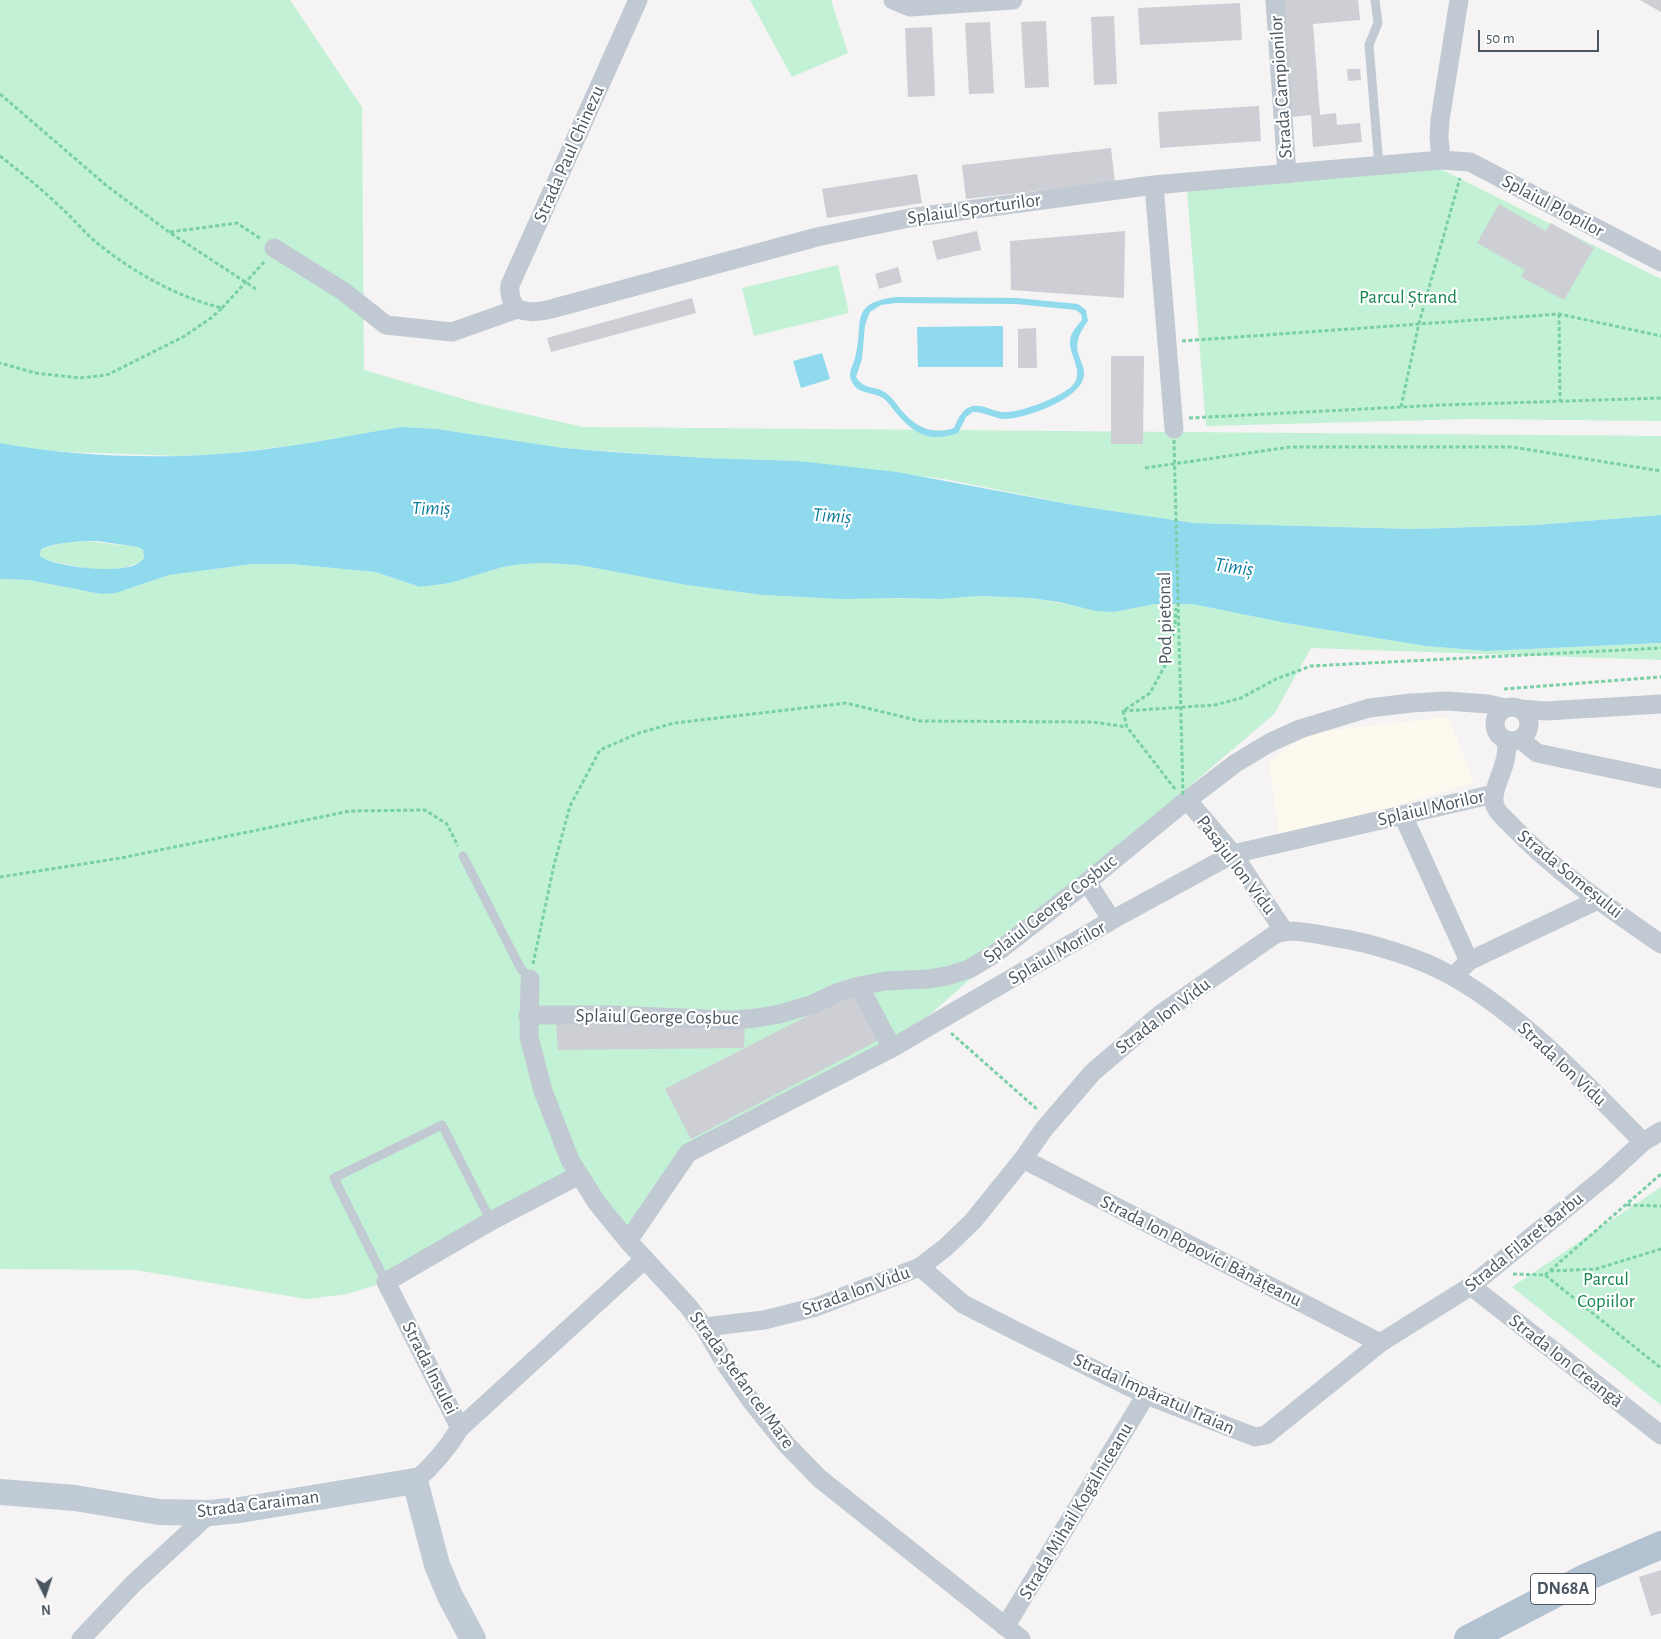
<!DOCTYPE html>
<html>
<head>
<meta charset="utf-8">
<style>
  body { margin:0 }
  #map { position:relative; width:1661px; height:1639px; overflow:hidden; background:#f5f3f3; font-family:"Alegreya Sans",sans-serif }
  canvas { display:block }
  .north { position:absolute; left:20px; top:1569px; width:50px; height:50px; -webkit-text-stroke:4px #fff; paint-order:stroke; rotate:176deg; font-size:14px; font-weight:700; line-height:20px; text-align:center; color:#4a5661 }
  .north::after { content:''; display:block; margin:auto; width:18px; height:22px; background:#4a5661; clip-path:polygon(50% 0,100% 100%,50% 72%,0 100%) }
  .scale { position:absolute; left:1478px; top:30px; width:121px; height:22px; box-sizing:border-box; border:2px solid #4a5661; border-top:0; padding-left:6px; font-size:15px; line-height:18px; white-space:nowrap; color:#4a5661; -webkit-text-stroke:4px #fff; paint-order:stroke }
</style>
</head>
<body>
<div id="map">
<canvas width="1661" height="1639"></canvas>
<div class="north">N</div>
<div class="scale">50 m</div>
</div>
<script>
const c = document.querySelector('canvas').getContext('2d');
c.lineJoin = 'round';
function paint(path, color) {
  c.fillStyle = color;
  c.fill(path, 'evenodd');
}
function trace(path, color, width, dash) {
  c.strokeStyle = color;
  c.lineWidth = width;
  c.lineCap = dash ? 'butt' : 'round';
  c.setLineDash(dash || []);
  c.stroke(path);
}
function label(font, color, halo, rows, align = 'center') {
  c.font = font + ' "Alegreya Sans",sans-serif';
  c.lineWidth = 4.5;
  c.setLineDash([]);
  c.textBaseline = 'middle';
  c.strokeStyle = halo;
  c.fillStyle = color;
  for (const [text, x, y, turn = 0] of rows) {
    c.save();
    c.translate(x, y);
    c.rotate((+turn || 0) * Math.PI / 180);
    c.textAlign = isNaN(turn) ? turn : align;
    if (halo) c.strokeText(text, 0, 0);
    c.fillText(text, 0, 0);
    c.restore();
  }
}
paint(new Path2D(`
  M1448,717L1474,782L1280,841L1269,762L1309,733Z`), '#fdf9ef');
paint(new Path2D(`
  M0,0H290L362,107L364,370L477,403L583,427L1661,436V515L1536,525L1413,529L1194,523L1079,506L944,479L799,461L707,458L564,448L437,429L403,427L288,446L221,454L179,456L70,452L28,449L0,443Z
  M750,0H831L848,53L792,77Z
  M1441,169L1661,279V421L1470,419L1206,426L1187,191Z
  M838,265L849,313L754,336L742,288Z
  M87,541L138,547L143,550L144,558C120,579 73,566 44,559L40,556L41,549L68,542Z
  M544,563L579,565L686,585L763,595L804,597L941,599L979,596L1030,598L1114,612L1155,604H1192L1286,623L1425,646L1486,651L1661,643V660L1311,648L1274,714L1178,796L892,1048L688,1153L628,1241L578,1175L386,1282L347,1294L307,1299L135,1270L0,1269V579L29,580L101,594L131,588L169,575L253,564H291L375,572L420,587L450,583L503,567L523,564Z
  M1661,1187V1405L1512,1287Z`), '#c3f1d5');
paint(new Path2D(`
  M895,297L1017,298L1078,304L1086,310L1088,321C1080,332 1074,342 1079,356C1081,362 1084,367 1084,374C1084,398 1027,418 1006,419C995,419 985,412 973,412L966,417L958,433C932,442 916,436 898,415C893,410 889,402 883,398C871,391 857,395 851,380C848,373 853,365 855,358C865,323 847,304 895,297ZM896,303L1016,304L1076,310L1081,314L1082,320C1079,324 1073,330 1071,336C1065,353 1087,371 1072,386C1061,397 1018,414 1002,412C993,411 982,404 973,406C962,408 958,419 954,428C933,436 916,427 902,411C897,405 893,398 886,393C875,385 865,391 856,377L862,359L865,325L870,312L881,305Z
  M1003,326V367H918L917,327Z
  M822,353L830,379L801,388L793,361Z
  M403,427L437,429L564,448L613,452L707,458L799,461L897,472L1079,506L1194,523L1413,529L1536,525L1661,515V643L1486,651L1425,646L1286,623L1192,604H1155L1114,612L1096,611L1059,602L1030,598L979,596L941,599L896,598L841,599L763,595L686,585L579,565L544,563L523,564L503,567L450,583L420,587L375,572L291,564H253L169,575L116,593L101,594L29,580L0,579V443C71,456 147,459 219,454C281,450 342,436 403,427ZM97,541L138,547L143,550L144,558C139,563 135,566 128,567C109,572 55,567 40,556L41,549C58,542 78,541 97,541Z`), '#90daee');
paint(new Path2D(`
  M1282,0H1358L1360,20L1313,24L1320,115L1336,113L1337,125L1360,123L1362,142L1313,147L1311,115L1292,117Z
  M1640,0H1661V12Z
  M1240,3L1242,40L1140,45L1138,8Z
  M1114,16L1117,84L1094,85L1091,17Z
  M1046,21L1049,87L1025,88L1021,22Z
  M990,22L994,93L969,94L965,23Z
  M932,27L935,96L908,97L905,28Z
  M1347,69H1360L1361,80L1348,81Z
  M1259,106L1261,141L1160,148L1158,112Z
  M1111,148L1115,182L966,199L962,165Z
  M917,174L922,203L827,218L822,189Z
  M1499,204L1546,231L1551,223L1594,248L1564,300L1521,277L1525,270L1477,243Z
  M977,231L981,250L937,260L932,241Z
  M1125,231L1124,298L1011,290L1010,241Z
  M898,267L902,282L879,289L875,274Z
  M692,298L696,313L551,352L547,338Z
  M1036,328L1037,368H1018V329Z
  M1111,356H1144L1143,444H1111Z
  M856,991L881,1039L691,1139L665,1089Z
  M745,1023L744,1048L558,1050L556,1024Z
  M1661,1570V1613L1651,1616L1639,1577Z`), '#cdcfd5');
trace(new Path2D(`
  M0,94L107,186L169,232L256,289
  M0,156C19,171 38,186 56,203C71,216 82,230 97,243C133,272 177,297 222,308L211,318L183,337L107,375L80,378L35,373L0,363
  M170,232L237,223L261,239
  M222,308L265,261
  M1559,314L1560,401
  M1182,341L1559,314L1661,336
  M1401,407L1419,323L1460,178
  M1189,418L1442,405L1661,398
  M1145,468L1290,447H1512L1661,471
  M1504,689L1661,677
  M1123,711L1215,705L1241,698L1276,679L1311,666L1661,648
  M1175,789L1127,727L1123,711L1150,693L1168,660L1175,626L1176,608
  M0,877L121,858L350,811L425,810L447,824L458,846
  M533,964L554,865L570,806L600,750L639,733L674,723L846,703L920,721L1093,722L1127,727
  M951,1033L1038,1110
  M1627,1205L1661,1206
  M1550,1271L1596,1269L1661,1249
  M1513,1274L1545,1275L1661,1368
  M1545,1275L1661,1174`), '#7ad0a6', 3, [4, 2.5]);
trace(new Path2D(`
  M1375,0L1378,23L1369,45L1379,166
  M463,856L521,969L530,979
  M386,1282L334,1178L442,1125L491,1221`), '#c1cad2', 9);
trace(new Path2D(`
  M893,0L910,7L1013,0
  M1275,0L1287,174
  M1441,160L1439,137L1440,120L1459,0
  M1154,185L1174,429
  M274,248L343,291L386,325L452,332L517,309
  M517,309C529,313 538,312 551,309L817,237L909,218L1154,185L1441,160L1470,162L1661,262
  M517,309C511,301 509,295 510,285L638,0
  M1495 724a17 17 0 1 1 34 0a17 17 0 1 1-34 0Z
  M1520,709L1546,711L1661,704
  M1524,736L1526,744L1537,753L1661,779
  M1506,740C1511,765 1489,788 1495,806C1497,813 1507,820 1512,826C1556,872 1609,908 1661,944
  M1188,801L1233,854L1284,931
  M1405,820L1469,961
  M1087,882L1112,920
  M1454,976L1469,961L1598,900
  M530,979L529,1037L543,1091L570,1160L597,1203L628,1241L688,1306L704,1327L725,1363L752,1402L786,1444L819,1478L1021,1639
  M859,986L892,1048
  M528,1015H608L734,1020L756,1018L780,1014L813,1004L839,992L859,986L885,981L928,979L947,976L969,969L996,953L1087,882L1182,804L1236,763L1269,743L1300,729L1369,708L1411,703L1447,701L1488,704L1505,708
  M1023,1159L1380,1343
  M628,1241L688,1153L892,1048L1112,920L1233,854L1494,794
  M920,1267L963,1304L1020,1333L1146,1395L1255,1437L1266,1435L1380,1343L1471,1286L1607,1175L1643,1142L1661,1131
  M1471,1286L1661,1435
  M704,1327L764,1320L816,1307L920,1267L946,1247L973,1221L1023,1159L1044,1129L1092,1073L1162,1013L1274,935C1292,927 1314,934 1333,937C1369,942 1421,958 1452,976C1522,1015 1587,1085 1643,1142
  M460,1428L386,1282L491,1221L579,1175
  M415,1481C434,1465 447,1449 460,1428L645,1259
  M1005,1627L1146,1395
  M81,1639L133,1584L210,1513`), '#c1cad2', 19);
trace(new Path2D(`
  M0,1492L75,1498L159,1512L210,1513L240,1510L415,1481L437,1565L450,1596L473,1639`), '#c1cbd6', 26);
trace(new Path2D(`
  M1468,1639L1587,1577L1661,1545`), '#b3c2d1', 28);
trace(new Path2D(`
  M1174,440L1183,795`), '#7ad0a6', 3, [4, 2.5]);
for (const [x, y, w] of [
  [1563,1589,65]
]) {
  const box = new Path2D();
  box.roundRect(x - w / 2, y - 15.5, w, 31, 4);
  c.fillStyle = '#fff';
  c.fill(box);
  trace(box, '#4a5661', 1);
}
label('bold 18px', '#4a5661', null, [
  ["DN68A",1563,1589]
]);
label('19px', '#4a5661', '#fff', [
  ["Strada Campionilor",1281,87,-94],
  ["Strada Paul Chinezu",569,154,-66],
  ["Splaiul Plopilor",1553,206,28],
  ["Splaiul Sporturilor",974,209,-8],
  ["Pod pietonal",1165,618,-91],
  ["Splaiul Morilor",1431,808,-13],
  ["Pasajul Ion Vidu",1236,865,53],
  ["Strada Someșului",1570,874,39],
  ["Splaiul George Coșbuc",1050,909,-38],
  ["Splaiul Morilor",1057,953,-30],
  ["Strada Ion Vidu",1163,1016,-37],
  ["Splaiul George Coșbuc",657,1017,1],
  ["Strada Ion Vidu",1562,1064,43],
  ["Strada Filaret Barbu",1524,1242,-39],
  ["Strada Ion Popovici Bănățeanu",1201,1251,27],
  ["Strada Ion Vidu",856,1291,-20],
  ["Strada Ion Creangă",1566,1361,38],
  ["Strada Insulei",430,1368,63],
  ["Strada Ștefan cel Mare",742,1380,54],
  ["Strada Împăratul Traian",1154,1394,24],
  ["Strada Caraiman",258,1504,-7],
  ["Strada Mihail Kogălniceanu",1076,1511,-59]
]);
label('19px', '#17864f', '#fff', [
  ["Parcul Ștrand",1408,297],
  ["Parcul",1606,1279],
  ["Copiilor",1606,1301]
]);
label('italic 20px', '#0c7c9b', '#fff', [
  ["Timiș",431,508],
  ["Timiș",832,516,4],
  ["Timiș",1234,567,8]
]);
</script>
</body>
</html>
